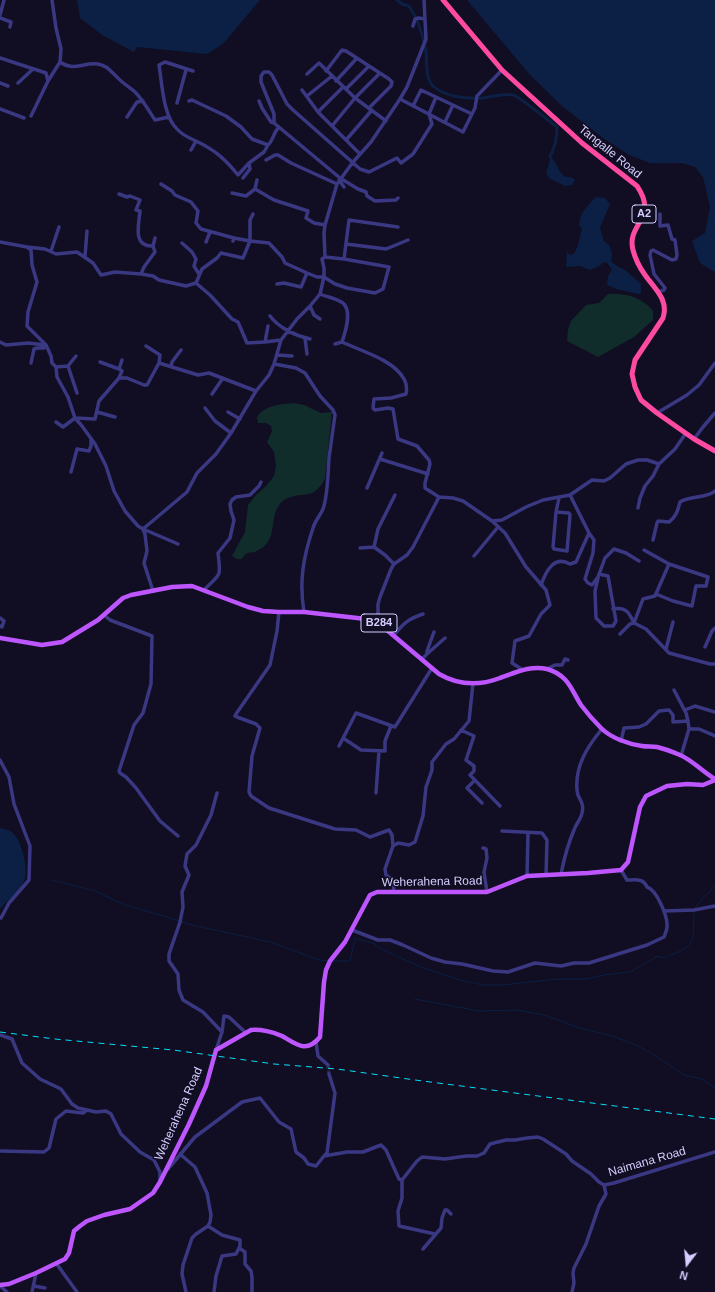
<!DOCTYPE html>
<html>
<head>
<meta charset="utf-8">
<style>
  body { margin:0 }
  #map { position:relative; width:715px; height:1292px; overflow:hidden; background:#110d22; font-family:Helvetica,sans-serif }
  canvas { display:block }
  .north { position:absolute; left:667px; top:1244px; width:40px; height:40px; -webkit-text-stroke:3px #110d22; paint-order:stroke; rotate:196deg; font-size:11px; font-weight:700; line-height:16px; text-align:center; color:#d4cfff }
  .north::after { content:''; display:block; margin:auto; width:14px; height:18px; background:#d4cfff; clip-path:polygon(50% 0,100% 100%,50% 72%,0 100%) }
</style>
</head>
<body>
<div id="map">
<canvas width="715" height="1292"></canvas>
<div class="north">N</div>
</div>
<script>
const c = document.querySelector('canvas').getContext('2d');
c.lineJoin = 'round';
function paint(path, color) {
  c.fillStyle = color;
  c.fill(path, 'evenodd');
}
function trace(path, color, width, dash) {
  c.strokeStyle = color;
  c.lineWidth = width;
  c.lineCap = dash ? 'butt' : 'round';
  c.setLineDash(dash || []);
  c.stroke(path);
}
function label(font, color, halo, rows, align = 'center') {
  c.font = font + ' Helvetica,sans-serif';
  c.lineWidth = 3;
  c.setLineDash([]);
  c.textBaseline = 'middle';
  c.strokeStyle = halo;
  c.fillStyle = color;
  for (const [text, x, y, turn = 0] of rows) {
    c.save();
    c.translate(x, y);
    c.rotate((+turn || 0) * Math.PI / 180);
    c.textAlign = isNaN(turn) ? turn : align;
    if (halo) c.strokeText(text, 0, 0);
    c.fillText(text, 0, 0);
    c.restore();
  }
}
paint(new Path2D(`
  M608,294C625,293 642,297 653,311V320L634,337L598,357L567,341L568,330L571,321L586,305L599,303Z
  M294,403L304,405L321,413L332,412L325,479C312,502 305,490 286,499C270,508 276,527 269,540C267,545 259,550 255,552C252,553 248,552 246,554C244,555 243,557 242,559H237L232,556L245,532L248,505L255,496L266,486L274,476L276,466L274,452L267,442L272,431L271,426L266,423H258L257,417C265,405 281,404 294,403Z`), '#102c2b');
paint(new Path2D(`
  M77,0H260L223,44L207,54L137,47L134,52L102,35L80,18Z
  M467,0H715V272L700,263L692,241L705,233L710,207L703,177L695,167L682,163H650L629,155L603,138L562,106L531,76Z
  M550,157C559,162 558,179 571,177L575,180L572,185L565,186L549,178L546,174C547,168 550,163 550,157Z
  M596,197L605,198L610,204L600,228L604,241L609,245L612,253L611,261L617,266L625,270L641,284V293L638,294L616,289L607,285L608,276L612,269L606,262L602,263L601,265L590,270L580,266L566,267L567,252L570,255L574,254L578,245L582,228L579,225C580,212 588,205 596,197Z
  M0,828C4,829 11,830 14,834C22,843 29,870 24,881C20,892 7,900 0,909Z`), '#0b2044');
trace(new Path2D(`
  M51,880L95,891L125,905L164,916L192,925L270,942L320,960L328,961
  M695,908L701,900L715,886
  M333,961H350L355,938L375,944L377,947L423,968L460,980L483,985H502L557,979H586L603,975L630,972L658,956L664,958C697,945 693,944 694,911
  M415,999L479,1011L517,1010L544,1015L580,1028L612,1036L636,1045L651,1053L684,1075L702,1079L715,1088`), '#0b2044', 1);
trace(new Path2D(`
  M397,0L402,4L409,6C418,19 423,35 426,51C427,61 425,78 433,86C445,97 467,99 483,98C493,97 503,93 513,95C519,96 550,122 557,127C557,138 555,147 550,157`), '#0b2044', 3);
trace(new Path2D(`
  M328,1065L329,1074`), '#2e2a43', 3.5, [3.5, 2]);
trace(new Path2D(`
  M52,0L56,28L61,49L60,62C74,72 83,62 98,64C108,66 110,71 116,76C121,82 129,87 135,92C143,100 149,111 155,120L169,117
  M0,15L4,0
  M0,18L11,22L10,27
  M413,26L415,19L419,18L425,19
  M0,58L46,73L48,81L31,116
  M193,71L165,62L159,65C162,83 163,116 177,129C182,135 189,138 196,141
  M326,71L342,50L346,51L389,79L392,82L391,86L369,108
  M307,74L319,63L355,98L386,121
  M48,81L60,62
  M336,81L357,58
  M0,83L8,86
  M18,83L33,69
  M346,89L369,66
  M302,90L318,112L360,154
  M307,96L332,76
  M400,99L463,132L475,108L477,96L502,70
  M189,101L192,100L226,116L241,127L252,139L268,145C273,141 273,133 279,127
  M259,101L262,108L271,122L274,123V114L261,82V76L264,72H269L272,75L287,104L293,110L360,169L369,172L397,158L401,163L413,154L432,124L429,114L436,97
  M177,103L186,70
  M413,106L421,90L472,114
  M0,109L24,118
  M318,112L343,87
  M127,117L137,102L143,101
  M445,122L453,105
  M274,123L340,178L358,189L366,192L367,196L375,201L396,200L398,198
  M332,126L355,98L380,73
  M346,140L372,110
  M191,150L196,141C215,150 225,159 238,175L249,163L264,152L268,145
  M266,160L275,155H278L291,163L337,184
  M243,178L250,169L249,163
  M339,180L344,187
  M161,184L172,191L175,195L191,202L198,211L196,223L201,229L234,238
  M255,189L257,180
  M232,193L246,196L255,189L274,200L308,211L306,218L314,223L325,225
  M119,194L127,197L130,196L140,200L136,210L140,211C139,224 132,247 153,246
  M253,214L250,220V241L269,243L282,257L285,263L307,273L317,277H324L335,284L347,288L375,293L383,289L389,267L344,259L325,257
  M0,242L27,247L45,249L56,254L77,252L93,263L101,275L115,272L141,274L153,276L159,280L186,286L196,283L210,295L232,319L238,322L247,343L265,342L281,340
  M206,242L210,232
  M182,243L192,252L196,259L194,266L199,274
  M346,244L386,249L408,240
  M27,247L31,250L32,265L37,282L28,312L27,326L46,345L51,356L52,363L56,367L57,377L68,397L75,418L82,426L95,444L106,466L114,491L125,511L138,526L143,529L145,534L147,551L144,563L153,591
  M51,251L59,227
  M85,256L87,231
  M344,259L349,220L398,227
  M141,274L144,267L155,252L153,246L155,238
  M196,283L202,269L217,258L221,253L243,258L250,241L234,238L233,241
  M277,284L284,283L301,287L307,273
  M658,292L664,290L665,288L654,274L650,255L651,251L653,250L672,260L676,259L677,255L675,240L672,239L668,225L660,226V214
  M320,294C327,297 339,299 344,304C352,313 345,333 342,342L335,344
  M310,306L314,315L320,319
  M270,316C279,328 296,336 310,339
  M305,338L307,354
  M0,342L6,345L28,343L46,345
  M265,342L268,326
  M342,342C361,351 394,360 404,379C407,384 407,389 406,394L391,398L374,399L373,408L375,410L388,408L393,409L398,439L417,446L429,460L430,464L425,483V488L428,490L439,497L453,498L463,501L492,521L502,520L526,507L543,500L570,495L589,533L594,540L593,553L585,579L588,583L592,585L598,577L605,558L614,549L626,553L639,561
  M146,346L160,355L159,363
  M277,355L292,356
  M100,362L119,369
  M31,363L34,349L37,348H44L46,345
  M274,364L296,368L305,373L320,396L333,410L335,415C333,429 331,443 329,458C328,472 328,495 323,509C320,516 315,521 313,528C303,558 299,582 304,612
  M68,366L77,393
  M171,366L172,362L181,350
  M56,367L68,366L76,356
  M119,378L122,371L119,369L122,360
  M212,394L223,378
  M205,408L215,421L231,433
  M97,412L115,417
  M228,412L240,419
  M657,413L687,395L699,385L715,363
  M56,422L63,427L75,418L95,419L99,401L119,378H127L144,385H147L159,363L198,375L209,373L256,391
  M694,439L703,427L715,413
  M380,459L428,474
  M71,472L77,449L89,451L91,446V439
  M367,488L382,453
  M570,495L592,480L604,481L610,478L626,464L638,460H647L659,464
  M638,508L640,498L645,486L653,476L659,464L675,449L686,433
  M556,512L569,513L570,515L567,551L554,549L553,547Z
  M556,512L559,498
  M492,521L505,533L526,567L546,590L550,605L541,614L529,636L515,641L512,663L523,670
  M143,529L187,492L197,473L216,454L231,433L256,391L269,375L274,364L281,340L297,319L310,306L320,294L324,277V268L322,259L325,257L324,233L325,225L337,184L353,162L371,142L400,99L407,87L422,49L426,39L424,0
  M143,529L178,544
  M653,540L657,523L658,521L669,522C676,517 678,510 680,502C691,495 706,499 715,491
  M360,548L374,547
  M644,550L669,564L708,577L706,586H696L692,606L673,601L656,594
  M474,556L498,527
  M394,564L385,555L374,547L378,529L395,495
  M598,578L595,591L596,618L604,626H613L616,621L608,576L599,574
  M541,585C546,571 554,555 570,564L576,562L589,533
  M204,590C221,573 221,578 218,553L230,538L234,520L231,511L230,504L232,500L236,497L250,495L259,486L261,482
  M613,609C626,607 629,612 634,623
  M279,612L277,631L270,665L236,714L235,716L237,717L256,724L260,728L252,756L249,792L251,796L269,808L335,829L356,830L370,837L389,830L392,835L393,846
  M104,615L110,620L152,636L151,684L143,713L134,725L119,771L120,773L126,777L136,788L160,821L178,836
  M0,618L4,621L2,627L0,626
  M375,620L378,614V604L380,597L391,569L394,564L407,555L413,547L439,497
  M634,623L643,599L655,596L669,564
  M620,634L630,624L634,623L646,629L669,653L710,664H715
  M394,635C404,623 408,619 423,614
  M705,647L712,631L715,628
  M666,649L673,622
  M427,654L445,638
  M422,659L427,654V651L434,632
  M547,669L555,665H562L565,659L568,660
  M674,690L686,713L688,721
  M685,710L695,706L715,712
  M689,729H699L715,736
  M461,730L474,736L466,760L474,766V771L470,775L500,806
  M343,738L361,750L385,751V741L391,726
  M621,741L624,728L639,727L646,724L659,711L669,710L673,715V722L688,721L689,729L681,756
  M339,746L356,713L395,727L432,668
  M0,760L9,777L14,804L30,846L29,880L9,903L1,918L0,917
  M475,780L467,788L482,803
  M217,793L211,815L196,845L187,854L185,866L189,875L182,892L183,907L180,922L169,954V961L178,974L179,990L183,1000L203,1012L222,1032
  M376,793L379,751
  M502,831L542,833L547,840L546,875
  M483,848L486,849L487,858L484,872L487,892
  M561,874C564,859 568,844 574,830C576,824 581,819 582,813C585,801 577,799 577,790C575,766 587,747 602,729
  M527,876L528,833
  M393,892C395,883 394,880 386,875L385,869L393,846L398,843L409,845L415,842L423,816L426,787L432,770V762L446,744L454,739L469,721L473,683
  M664,911L694,910L715,906
  M352,930L378,940H390L403,945L431,958L445,962L462,964L493,971L508,972L535,963L561,966L574,963H589L647,945L664,937C665,934 667,930 667,927C668,917 657,890 647,887C643,878 636,880 627,880L621,870
  M0,1035L12,1039L22,1063L40,1079L61,1089L72,1104L78,1108L96,1112L106,1111L111,1114L121,1134L140,1152L154,1160L160,1172V1181
  M316,1042L318,1056L328,1065
  M216,1050L222,1032L224,1016L229,1017L246,1033
  M0,1151L44,1152L49,1148L56,1119L66,1111L83,1113L87,1110
  M180,1154L195,1167L207,1193L211,1215L210,1222L208,1226L196,1234L192,1238L183,1265L182,1274L186,1292
  M324,1156L327,1153L335,1093L329,1074
  M168,1169L195,1137L242,1102L260,1098L279,1122L291,1129L296,1152L304,1158L308,1164L316,1166L324,1156L347,1152H363L381,1145L386,1150L399,1179L402,1180
  M402,1180L417,1161L422,1157L445,1159L466,1156H477L484,1153L490,1144L506,1140H515L527,1138L538,1137L543,1139L566,1154L572,1161L591,1174L599,1182L604,1185L614,1183L715,1152
  M402,1180V1198L398,1211L399,1226L435,1234
  M208,1226L222,1235L240,1240V1246L236,1254L222,1256L216,1276L214,1292
  M239,1248L245,1252V1264L251,1271L252,1277V1292
  M423,1249L441,1228L442,1218L445,1210H447L451,1214
  M56,1263L77,1292
  M0,1286L7,1292
  M34,1286L45,1288
  M32,1292L36,1273
  M572,1292L574,1283L573,1273L574,1268L586,1244L599,1206L606,1194L604,1185`), '#3a3882', 3.5);
trace(new Path2D(`
  M0,638L42,645L62,642L98,620L123,598L131,595L172,587L192,586L248,607L263,611L279,612H304L375,620L439,674C458,685 479,686 500,678C515,673 530,665 547,669C568,675 571,689 581,705C587,713 594,721 601,728C611,738 628,744 642,746C647,747 652,746 657,747C665,749 673,752 680,755C692,760 703,772 715,779
  M0,1285L9,1284L36,1273L65,1259L69,1253L74,1231L80,1226L87,1221L104,1215L130,1209L153,1193L160,1182L189,1124L206,1086L216,1050L251,1030C260,1029 274,1032 282,1036C296,1044 306,1054 320,1037L324,982L326,970L330,961L345,942L370,895L377,892H487L527,876L588,873L621,870L628,862L640,807L646,796L667,786L687,784L703,785L715,780`), '#be56ff', 4.5);
trace(new Path2D(`
  M443,0L502,70L582,143L637,186C659,218 626,224 633,250C635,258 640,268 645,275C655,289 669,300 663,318L635,360L632,374L635,387L641,400L657,413L694,439L715,451`), '#ff4aa2', 5);
trace(new Path2D(`
  M0,1032L55,1039L173,1050L274,1064L337,1069L415,1080L715,1119`), '#00e2fa', 1, [6, 5]);
for (const [x, y, w] of [
  [644,214,24],
  [379,623,36]
]) {
  const box = new Path2D();
  box.roundRect(x - w / 2, y - 9, w, 18, 3);
  c.fillStyle = '#110d22';
  c.fill(box);
  trace(box, '#d4cfff', 1);
}
label('bold 11px', '#d4cfff', null, [
  ["A2",644,214],
  ["B284",379,623]
]);
label('12px', '#d4cfff', '#110d22', [
  ["Tangalle Road",610,152,39],
  ["Weherahena Road",432,882,-1],
  ["Weherahena Road",179,1114,-66],
  ["Naimana Road",647,1162,-16]
]);
</script>
</body>
</html>
